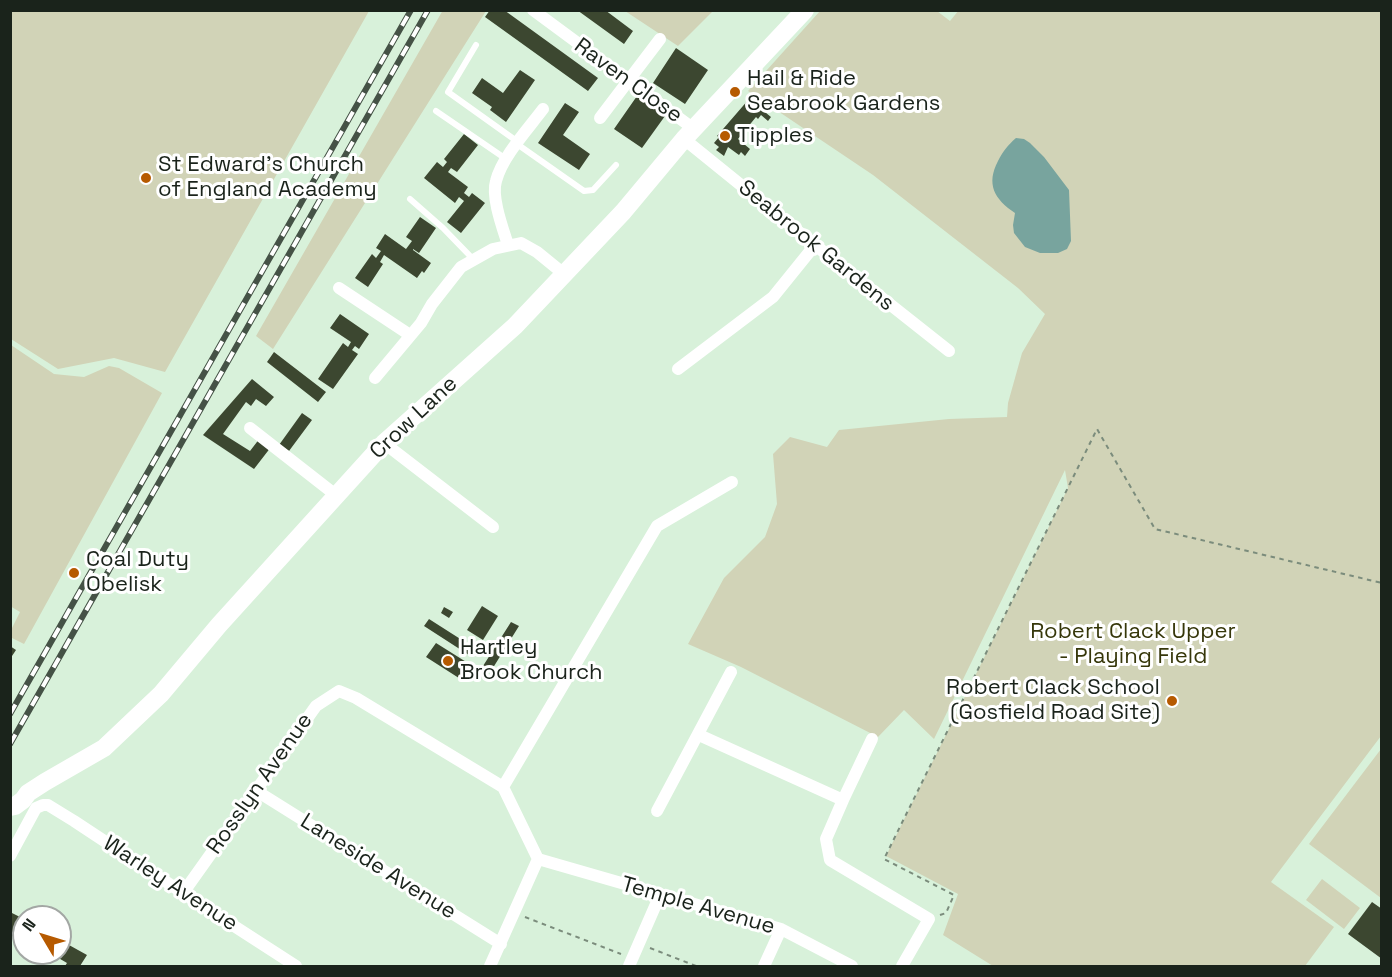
<!DOCTYPE html>
<html>
<head>
<meta charset="utf-8">
<style>
  body { margin:0 }
  #map { position:relative; width:1392px; height:977px; overflow:hidden; background:#d8f1da; font-family:"Space Grotesk",sans-serif }
  canvas { display:block }
  .frame { position:absolute; inset:0; border:12px solid #1a231b; pointer-events:none }
  .north { position:absolute; left:12px; top:905px; width:60px; height:60px; box-sizing:border-box; background:#fff; border:2px solid #a3a7a4; border-radius:50%; rotate:308deg; font-size:16px; font-weight:700; line-height:24px; text-align:center; color:#1a231b }
  .north::after { content:''; display:block; margin:auto; width:21px; height:27px; background:#b65a00; clip-path:polygon(50% 0,100% 100%,50% 72%,0 100%) }
</style>
</head>
<body>
<div id="map">
<canvas width="1392" height="977"></canvas>
<div class="frame"></div>
<div class="north">N</div>
</div>
<script>
const c = document.querySelector('canvas').getContext('2d');
c.lineJoin = 'round';
function paint(path, color) {
  c.fillStyle = color;
  c.fill(path, 'evenodd');
}
function trace(path, color, width, dash) {
  c.strokeStyle = color;
  c.lineWidth = width;
  c.lineCap = dash ? 'butt' : 'round';
  c.setLineDash(dash || []);
  c.stroke(path);
}
function label(font, color, halo, rows, align = 'center') {
  c.font = font + ' "Space Grotesk",sans-serif';
  c.lineWidth = 6;
  c.setLineDash([]);
  c.textBaseline = 'middle';
  c.strokeStyle = halo;
  c.fillStyle = color;
  for (const [text, x, y, turn = 0] of rows) {
    c.save();
    c.translate(x, y);
    c.rotate((+turn || 0) * Math.PI / 180);
    c.textAlign = isNaN(turn) ? turn : align;
    if (halo) c.strokeText(text, 0, 0);
    c.fillText(text, 0, 0);
    c.restore();
  }
}
paint(new Path2D(`
  M443,10L486,11L273,349L256,336Z
  M959,10L1381,11V736L1271,882L1334,927L1305,966H993L943,935L958,894L886,856L1068,488L1065,470L934,739L904,710L878,737L741,667L688,644L724,578L765,537L777,504L773,454L790,437L827,447L839,430L949,419L1007,417L1008,403L1022,353L1045,314L1018,288L873,175L748,91L820,11H937L950,21Z
  M10,11H369L165,372L114,358L58,369L11,339Z
  M625,11H713L678,46Z
  M11,345L54,374L84,377L109,366L119,368L162,393L24,644L10,637L11,630L20,612L10,606Z
  M1381,749V898L1309,844Z
  M1322,879L1360,908L1344,929L1306,900Z`), '#d1d3b7');
paint(new Path2D(`
  M1016,138L1024,139L1030,143L1044,157L1069,190L1071,241L1067,249L1058,253H1040L1025,247L1014,233L1013,225L1015,213C994,199 986,184 998,161C1003,151 1008,145 1016,138Z`), '#78a49e');
paint(new Path2D(`
  M490,10H504L598,78L588,91L485,17Z
  M577,10H605L633,31L624,44Z
  M676,48L708,70L685,104L653,83Z
  M520,70L535,80L506,122L490,110L492,107L472,93L482,78L503,93Z
  M637,96L665,116L642,148L614,129Z
  M749,99L771,117L768,121L761,115L758,119L756,117L738,139L750,149L745,156L741,152L739,155L728,147L724,156L716,150L719,147L714,143L719,137L717,136Z
  M565,103L579,112L563,135L590,154L579,170L538,143Z
  M464,134L478,145L457,172L451,168L448,172L468,187L464,193L469,197L472,193L485,203L461,233L447,222L464,201L459,197L455,203L424,178L437,162L443,167L447,162L444,159Z
  M420,217L436,228L419,253L413,249V250L431,263L424,273L422,271L417,278L384,255L380,262L383,264L368,287L355,278L372,254L376,258L381,251L376,248L385,234L406,249L412,241L406,237Z
  M340,314L369,334L359,349L355,346L352,350L358,354L333,389L318,379L343,343L348,347L351,342L330,328Z
  M274,352L326,392L318,402L267,362Z
  M252,379L274,397L266,406L256,399L251,406L246,402L223,434L250,451L260,438L271,447L254,469L203,435Z
  M302,413L312,420L289,451L279,445Z
  M482,606L498,616L483,640L467,630Z
  M444,607L453,612L449,618L441,613Z
  M429,619L476,649L472,657L424,626Z
  M511,622L519,626L491,671L483,666Z
  M436,643L471,665L467,671L471,674L469,678L465,675L462,680L426,657Z
  M10,646L16,650L10,659Z
  M1372,902L1382,909V959L1348,934Z
  M10,912L24,919V939L14,933L12,937L10,936Z
  M60,940L87,955L80,966H65L67,963L50,953H60Z`), '#3c4730');
trace(new Path2D(`
  M940,915L946,913L954,895L884,859L1097,429L1155,529L1382,583
  M525,917L621,954
  M650,948L696,966`), '#7b8c7c', 2, [4.5, 4.5]);
trace(new Path2D(`
  M476,45L448,92L518,142
  M436,111L506,159
  M517,144L584,191L593,190L616,165
  M410,199L443,228L473,259`), '#fff', 6);
trace(new Path2D(`
  M533,10L694,129
  M600,118L660,39
  M684,139L815,245L949,351
  M508,245C503,229 491,197 496,181C502,157 528,129 543,109
  M339,288L410,335
  M678,369L773,297L815,245
  M375,378L421,323L432,304L461,267L493,249L521,243L537,252L564,274
  M250,428L337,496
  M384,443L493,527
  M699,735L843,800L826,839L830,860L929,919L902,966
  M255,790L501,944
  M843,800L872,739
  M657,811L731,672
  M10,856L36,808L43,805H48L74,821L183,893L296,966
  M538,859L781,929L852,966
  M183,893L316,706L339,691L356,698L503,787
  M490,966L538,859L503,787L657,526L732,482
  M629,966L660,895
  M764,966L781,929`), '#fff', 12);
trace(new Path2D(`
  M10,807L15,806L23,800L28,793L45,782L104,748L161,694L219,625L384,443L515,326L623,212L684,139L805,10`), '#fff', 18);
const rail = new Path2D(`
  M10,714L411,10
  M10,744L428,10`);
trace(rail, '#455246', 6);
trace(rail, '#fff', 4, [11]);
for (const [x, y, r, color] of [
  [735,92,6,"#b65a00"],
  [725,136,6,"#b65a00"],
  [146,178,6,"#b65a00"],
  [74,573,6,"#b65a00"],
  [448,661,6,"#b65a00"],
  [1172,701,6,"#b65a00"]
]) {
  const dot = new Path2D();
  dot.arc(x, y, r, 0, 2 * Math.PI);
  c.fillStyle = color;
  c.fill(dot);
  trace(dot, '#fff', 2);
}
label('22px', '#1a231b', '#fff', [
  ["Hail & Ride",747,79],
  ["Seabrook Gardens",747,104],
  ["Tipples",737,136],
  ["St Edward's Church",158,165],
  ["of England Academy",158,190],
  ["Coal Duty",86,560],
  ["Obelisk",86,585],
  ["Hartley",460,648],
  ["Brook Church",460,673],
  ["Robert Clack School",1160,688,"right"],
  ["(Gosfield Road Site)",1160,713,"right"]
], 'left');
label('22px', '#1a231b', '#fff', [
  ["Raven Close",628,81,36],
  ["Seabrook Gardens",816,246,39],
  ["Crow Lane",414,418,-43],
  ["Rosslyn Avenue",260,784,-55],
  ["Laneside Avenue",378,867,32],
  ["Warley Avenue",170,884,33],
  ["Temple Avenue",698,906,16]
]);
label('22px', '#36370a', '#fff', [
  ["Robert Clack Upper",1133,632],
  ["- Playing Field",1133,657]
]);
</script>
</body>
</html>
